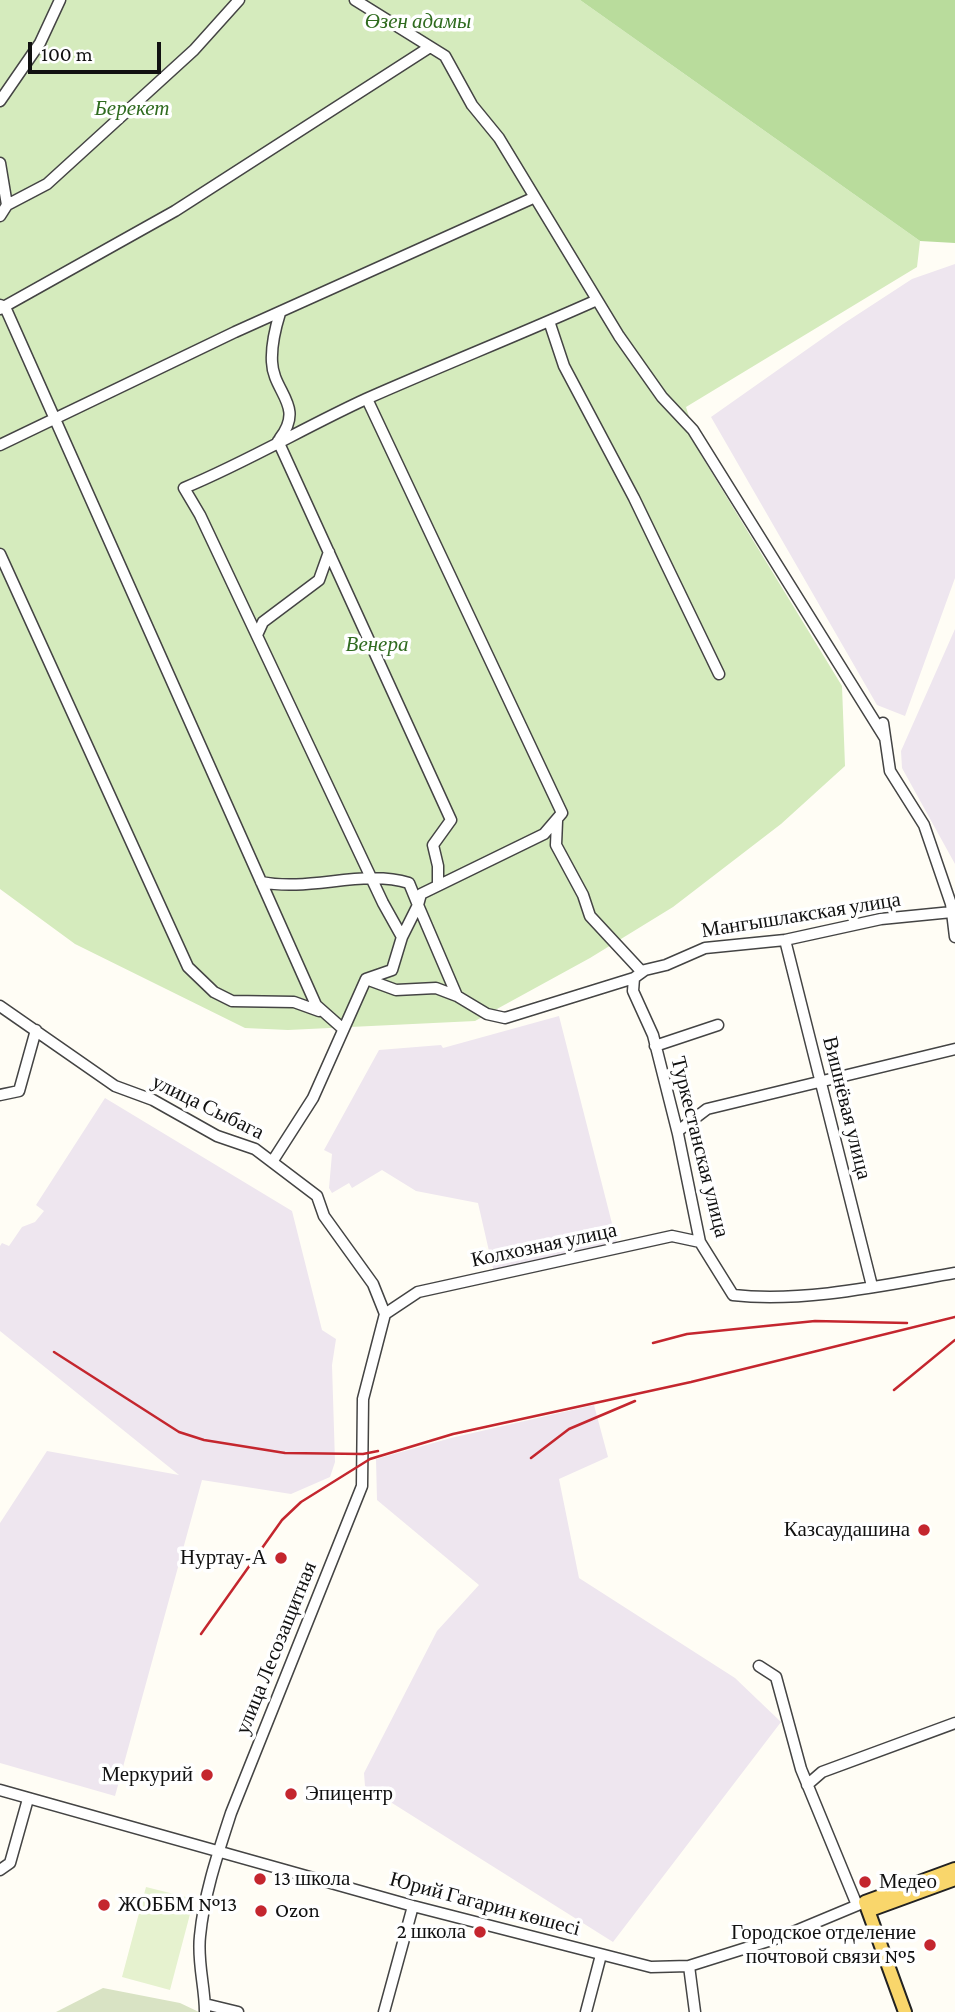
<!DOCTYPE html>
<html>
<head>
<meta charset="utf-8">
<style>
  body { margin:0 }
  #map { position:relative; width:955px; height:2012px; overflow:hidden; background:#fffdf5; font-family:"Crimson Pro",serif }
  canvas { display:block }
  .scale { position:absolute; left:28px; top:42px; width:133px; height:32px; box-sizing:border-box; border:4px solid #111; border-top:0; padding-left:9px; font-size:21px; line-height:24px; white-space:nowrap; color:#111; -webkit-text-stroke:5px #fff; paint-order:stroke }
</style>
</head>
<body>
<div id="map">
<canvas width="955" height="2012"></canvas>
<div class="scale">100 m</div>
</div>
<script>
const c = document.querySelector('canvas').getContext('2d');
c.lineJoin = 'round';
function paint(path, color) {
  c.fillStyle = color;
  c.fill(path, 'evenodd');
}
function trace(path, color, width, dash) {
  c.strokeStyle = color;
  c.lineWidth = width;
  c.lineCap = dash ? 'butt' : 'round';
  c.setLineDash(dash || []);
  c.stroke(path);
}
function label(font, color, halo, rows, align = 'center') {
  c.font = font + ' "Crimson Pro",serif';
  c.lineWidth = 7;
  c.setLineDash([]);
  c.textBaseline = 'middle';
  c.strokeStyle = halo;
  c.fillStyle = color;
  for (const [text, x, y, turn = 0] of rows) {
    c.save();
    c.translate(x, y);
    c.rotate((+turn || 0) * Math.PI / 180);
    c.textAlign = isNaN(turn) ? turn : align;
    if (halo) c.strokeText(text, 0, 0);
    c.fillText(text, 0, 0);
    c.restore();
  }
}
paint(new Path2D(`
  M955,264V578L905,716L877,705L711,417L843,324L912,279Z
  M955,629V864L902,768L901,751Z
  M559,1016L617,1243L494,1273L478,1203L416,1191L382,1170L352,1188L349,1183L332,1193L329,1188L332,1154L324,1150L379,1050L441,1045L443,1048Z
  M105,1098L292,1211L322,1330L336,1339L332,1365L335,1462L330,1477L291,1494L202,1480L115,1796L0,1763V1523L47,1451L179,1475L0,1331V1246L2,1243L9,1246L22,1227L35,1222L44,1211L36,1205Z
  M594,1405L608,1457L559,1479L579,1578L735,1678L781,1722L613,1942L365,1786L364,1773L437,1631L479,1585L377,1500L376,1459L451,1438Z`), '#eee6ef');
paint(new Path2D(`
  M0,0H580L920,241L917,267L686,407L701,455L842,686L845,766L781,824L673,907L590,958L475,1021L288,1030L245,1028L75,944L0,889Z`), '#d5ebbd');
paint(new Path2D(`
  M580,0H955V243L920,241Z`), '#b9dc9c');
paint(new Path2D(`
  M103,1988L180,2003L199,2012H56Z`), '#d9e3c4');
paint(new Path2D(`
  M146,1887L194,1899L170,1990L122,1977Z`), '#e6f2cf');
const minor = new Path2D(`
  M355,0L445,56L472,105L499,138L619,336L662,397L693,430L885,738
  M0,101L40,43L60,0
  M0,163L7,205L0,216
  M7,205L47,184L194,50L239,0
  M0,305L5,307L316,1005L342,1028
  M0,309L175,211L430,47
  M549,321L564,366L634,498L719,674
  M367,399L562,813L544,834L421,894L418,905L457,996
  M280,438C305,406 273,392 272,362C271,345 275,329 280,313
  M278,441L451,820L433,845L438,866V885
  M0,445L235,332L533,198
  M0,554L188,967L214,992L232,1001L294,1002L319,1011
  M257,635L263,622L319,580L329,552
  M883,723L890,771L924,825L951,904L955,937
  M557,821L556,845L583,895L590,916L642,972
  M261,882C310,892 362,869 409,883L418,905L402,937
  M952,912L881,919L785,940L705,948L666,965L645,970L634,978L633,991L653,1035L678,1134L700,1242L733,1295C803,1303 885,1285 955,1273
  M785,940L872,1286
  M366,979L396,990L436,988L457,996L487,1014L505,1018L634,978
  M0,1006L115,1086L153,1100L217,1136L255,1149L317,1196L324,1216L373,1284L385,1314
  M655,1046L718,1025
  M0,1095L19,1091L36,1030
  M678,1131L707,1109L955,1049
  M272,1162L313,1098L366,979L392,970L402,937L383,903L200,515L184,488C247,462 305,427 366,399C443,365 521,334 597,300
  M759,1666L776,1677L801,1769L857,1905
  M807,1785L822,1772L955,1723
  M0,1790L413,1906L651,1967L689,1966L781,1937L865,1902
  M0,1870L10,1863L28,1799
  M689,1966L695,2012
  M205,2004L238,2012
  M205,2012C205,1986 197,1962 200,1936C204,1894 218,1853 231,1813L362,1486L363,1399L385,1314L418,1292L672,1236L700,1242
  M384,2012L413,1906
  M586,2012L601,1955`);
const major = new Path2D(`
  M870,1910L955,1879
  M905,2012L865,1902L955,1869`);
trace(minor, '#444', 13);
trace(major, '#222', 16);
trace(minor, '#fff', 10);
trace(major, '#f9d66b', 12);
trace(new Path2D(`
  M653,1343L687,1334L815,1321L907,1323
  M54,1352L179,1432L204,1440L285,1453L363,1454L378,1451
  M894,1390L955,1340
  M531,1458L569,1429L635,1401
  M201,1634L282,1520L301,1502L370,1459L453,1434L691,1382L955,1317`), '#c4262e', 2.5);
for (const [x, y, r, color] of [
  [924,1530,7,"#c4262e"],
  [281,1558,7,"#c4262e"],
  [207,1775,7,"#c4262e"],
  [291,1794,7,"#c4262e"],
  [260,1879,7,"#c4262e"],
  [865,1882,7,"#c4262e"],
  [104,1905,7,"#c4262e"],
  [261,1911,7,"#c4262e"],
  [480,1932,7,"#c4262e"],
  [930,1945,7,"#c4262e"]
]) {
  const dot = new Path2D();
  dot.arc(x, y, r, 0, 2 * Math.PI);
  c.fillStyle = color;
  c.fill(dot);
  trace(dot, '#fff', 2.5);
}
label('italic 21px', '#2f6b1f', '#fff', [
  ["Өзен адамы",418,22],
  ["Берекет",132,109],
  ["Венера",377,645]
]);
label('21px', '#111', '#fff', [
  ["Мангышлакская улица",801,915,-9],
  ["улица Сыбага",208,1107,26],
  ["Вишнёвая улица",847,1108,76],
  ["Туркестанская улица",700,1147,76],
  ["Колхозная улица",544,1245,-12],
  ["улица Лесозащитная",276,1648,-68],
  ["Юрий Гагарин көшесі",485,1904,15]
]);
label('21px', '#111', '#fff', [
  ["Казсаудашина",910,1530],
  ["Нуртау-А",267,1558],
  ["Меркурий",193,1775],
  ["Эпицентр",305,1794,"left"],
  ["13 школа",274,1879,"left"],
  ["Медео",879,1882,"left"],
  ["ЖОББМ №13",118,1905,"left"],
  ["Ozon",275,1911,"left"],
  ["2 школа",466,1932],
  ["Городское отделение",916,1933],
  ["почтовой связи №5",916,1957]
], 'right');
</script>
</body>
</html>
